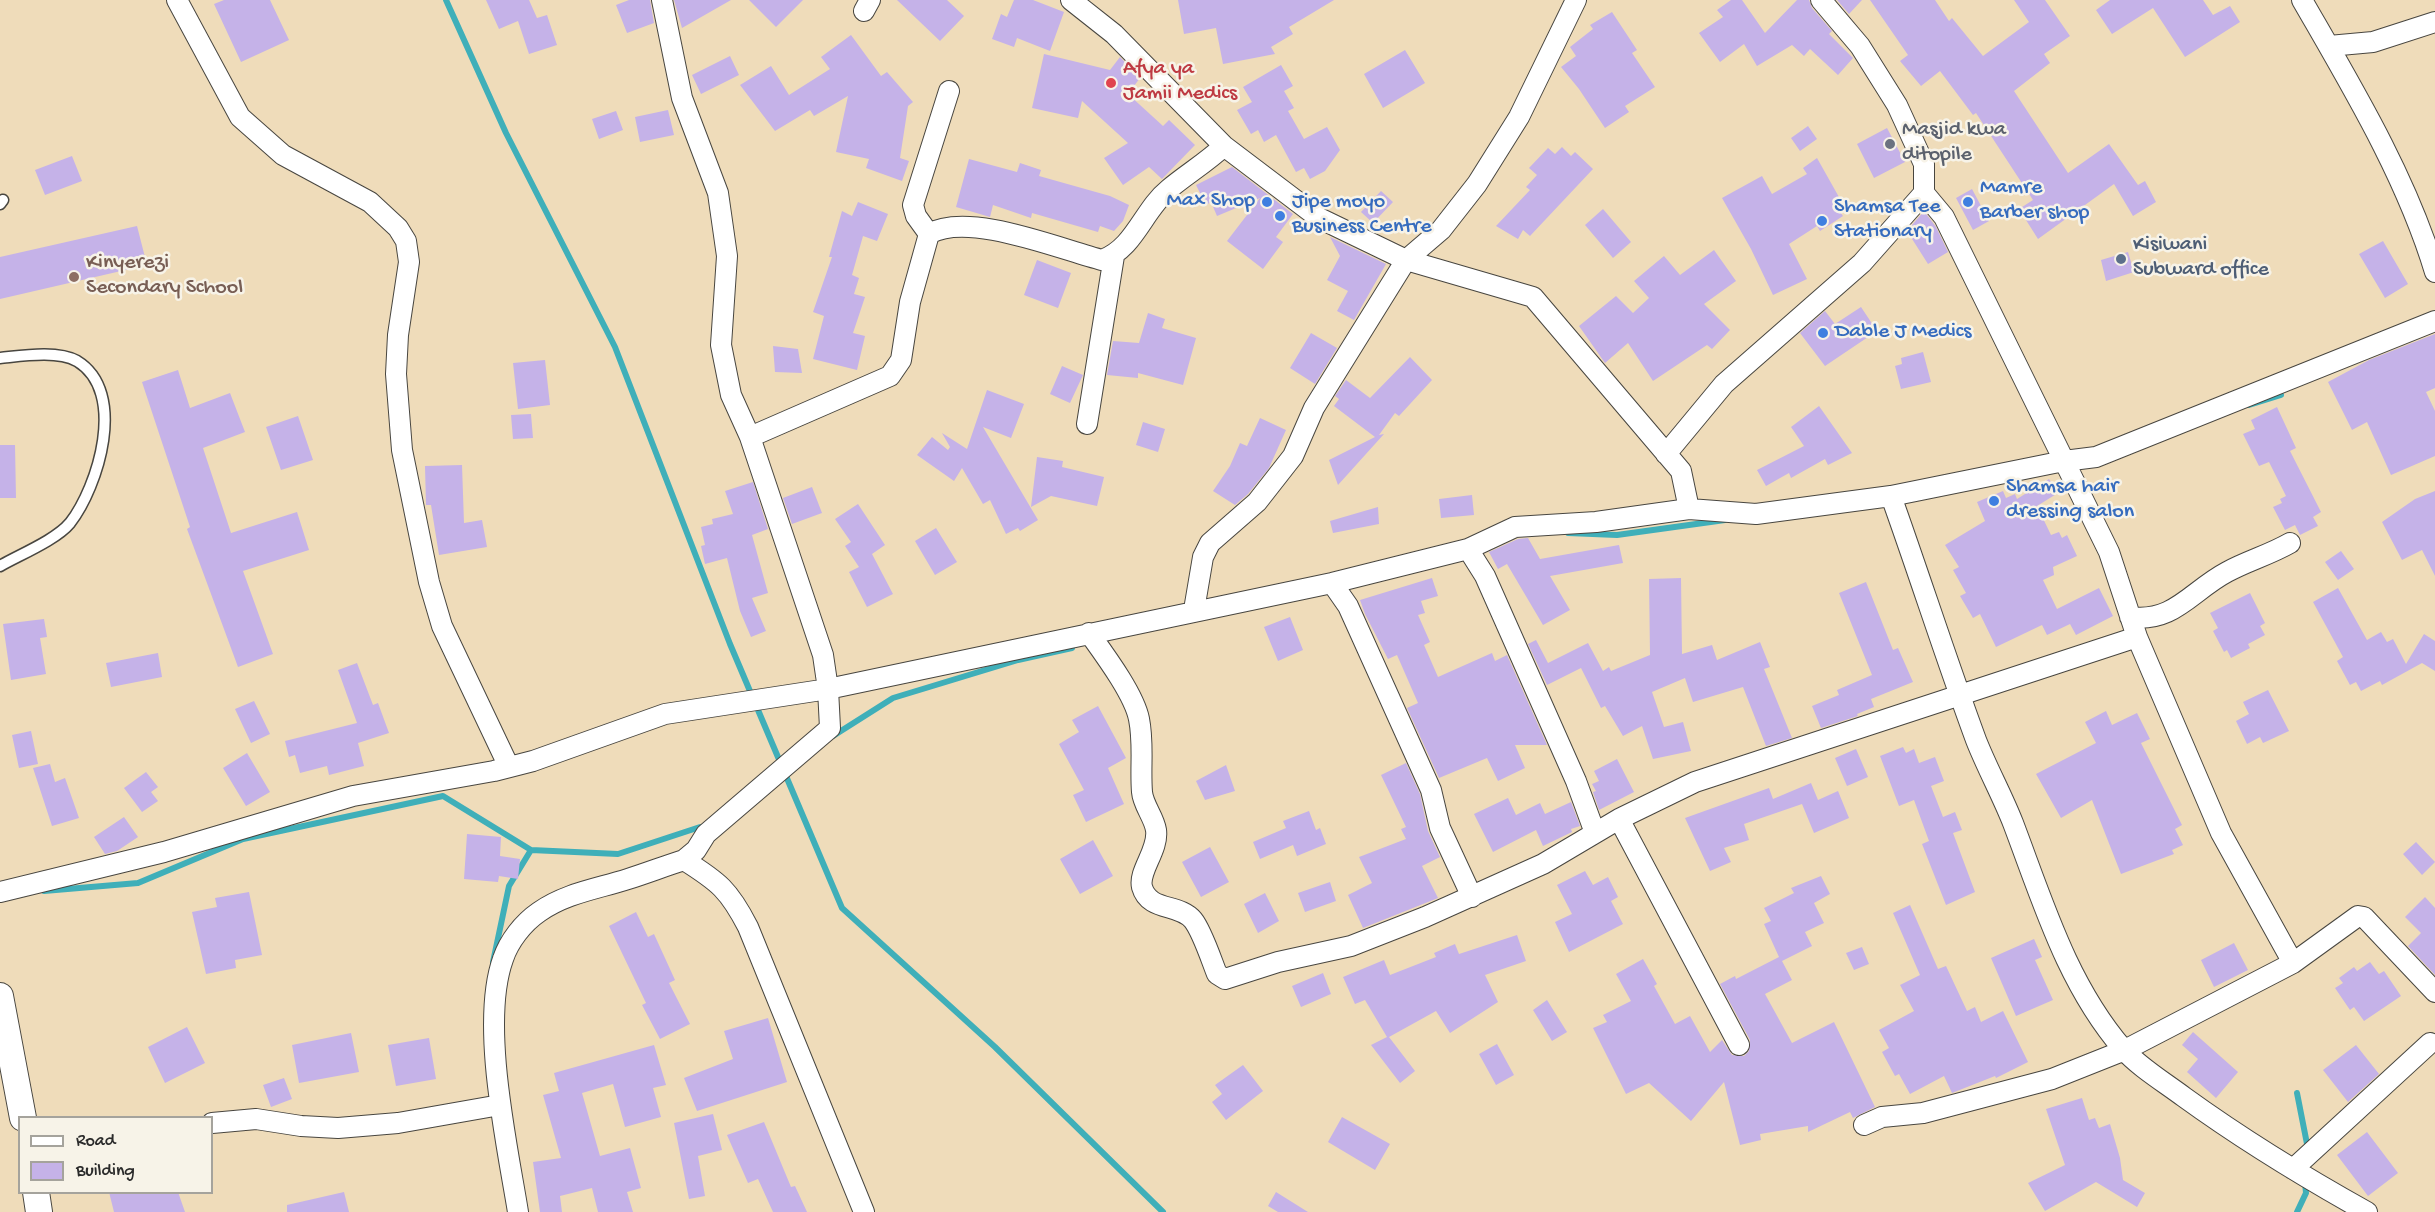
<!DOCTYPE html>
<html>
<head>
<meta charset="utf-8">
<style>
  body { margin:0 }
  #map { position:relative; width:2435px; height:1212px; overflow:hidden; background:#efdcba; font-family:"Gochi Hand",sans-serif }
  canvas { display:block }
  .legend { position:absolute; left:18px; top:1116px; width:195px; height:78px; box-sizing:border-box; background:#f7f3e8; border:2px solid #a5a39c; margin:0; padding:8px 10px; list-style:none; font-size:18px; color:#2b2b2b }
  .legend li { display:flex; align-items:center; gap:12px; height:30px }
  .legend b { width:30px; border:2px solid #a5a39c }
</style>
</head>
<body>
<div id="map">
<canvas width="2435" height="1212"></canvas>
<ul class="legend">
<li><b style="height:8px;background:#fff"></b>Road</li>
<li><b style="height:16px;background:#c5b2e8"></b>Building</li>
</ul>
</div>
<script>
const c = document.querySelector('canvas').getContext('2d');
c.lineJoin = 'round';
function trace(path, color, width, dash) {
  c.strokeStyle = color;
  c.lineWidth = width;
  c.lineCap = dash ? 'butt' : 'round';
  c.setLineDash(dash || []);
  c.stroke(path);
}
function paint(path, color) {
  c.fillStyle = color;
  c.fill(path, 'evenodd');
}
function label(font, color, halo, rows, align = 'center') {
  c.font = font + ' "Gochi Hand",sans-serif';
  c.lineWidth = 5;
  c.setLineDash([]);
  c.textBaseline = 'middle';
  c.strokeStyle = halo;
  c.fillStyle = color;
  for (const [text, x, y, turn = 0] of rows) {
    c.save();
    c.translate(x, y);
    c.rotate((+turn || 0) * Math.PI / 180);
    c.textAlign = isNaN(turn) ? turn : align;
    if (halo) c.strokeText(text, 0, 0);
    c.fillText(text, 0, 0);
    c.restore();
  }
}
trace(new Path2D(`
  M446,0L506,133L615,347L730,644L842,908L995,1047L1163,1212
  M2249,405L2281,395
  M1568,533L1617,535L1725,520
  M833,736L893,698L1018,660L1072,648
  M44,891L138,883L243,839L443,796L531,850L618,854L700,827L703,831
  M493,962L509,886L531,850
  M2297,1093L2308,1149
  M2297,1212L2306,1193L2305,1182`), '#3fafb9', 6);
paint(new Path2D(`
  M224,0H270L289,40L241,62L214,4Z
  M486,0H529L537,18L547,15L557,45L529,54L518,21L499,29Z
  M629,0H650L654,23L627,33L616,5Z
  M674,0H731L682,28Z
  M749,0H803L776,27Z
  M897,0H947L964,16L940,41Z
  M1014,0H1033L1064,12L1050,51L1017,38L1014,47L992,39L1001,14L1007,17Z
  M1178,0H1334L1289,27L1293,34L1271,47L1275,54L1223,64L1216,28L1184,34Z
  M1731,0H1742L1765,33L1797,0H1809L1812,8L1832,31L1829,34L1853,58L1838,75L1810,49L1804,56L1792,45L1757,66L1744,44L1720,62L1699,33L1723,17L1717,10Z
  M1837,0H1862L1849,14Z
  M1870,0H1935L1949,21L1952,18L1983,56L2029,22L2014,0H2045L2070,36L2044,54L2050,63L2014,91L2068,173L2109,144L2138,185L2145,181L2156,202L2133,216L2114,184L2038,239L2019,209L2033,200L1976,113L1973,115L1940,71L1921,86L1900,61L1908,55Z
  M2110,0H2203L2213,15L2230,6L2240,22L2185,57L2153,8L2112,34L2096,10Z
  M1612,12L1637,50L1632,53L1655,87L1625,106L1629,112L1605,128L1579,89L1561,67L1576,56L1570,47L1593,29L1590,25Z
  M851,35L881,76L887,72L913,102L908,106L900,158L909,161L902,181L866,168L869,159L836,152L848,96L814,116L810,110L775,131L740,85L771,66L789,95L830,69L821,57Z
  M1405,50L1425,83L1383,108L1364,74Z
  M1044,54L1110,70L1120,57L1140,78L1128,94L1163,126L1169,120L1195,145L1162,179L1149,167L1123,185L1104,158L1128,143L1082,101L1078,118L1032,108Z
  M730,56L739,75L701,94L692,75Z
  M1281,65L1293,86L1284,91L1294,108L1288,111L1304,139L1327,127L1340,150L1325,171L1310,179L1304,168L1296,172L1276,135L1264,142L1258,130L1251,134L1237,110L1252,102L1243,87Z
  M668,110L674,135L640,142L635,117Z
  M616,111L623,130L599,139L592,119Z
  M1808,126L1817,139L1800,151L1791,138Z
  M1887,128L1905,162L1874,178L1857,144Z
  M1562,147L1571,156L1575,152L1593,169L1530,236L1523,230L1518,239L1496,226L1530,190L1526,187L1537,175L1529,168L1548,148L1555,154Z
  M72,156L82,181L45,195L35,170Z
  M1817,158L1844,206L1838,209L1843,216L1820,231L1817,226L1789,244L1807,279L1773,295L1751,249L1722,198L1762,176L1772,194L1807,174L1803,168Z
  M969,159L1017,172L1020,163L1041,170L1039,176L1110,196L1129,205L1123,221L1114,231L1100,226L1098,232L1032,213L1031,218L993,205L990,217L956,207Z
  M1232,167L1293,214L1276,237L1283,242L1263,269L1227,241L1260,198L1217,216L1211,202L1206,205L1196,185Z
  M1972,189L1989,221L1973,230L1956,198Z
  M1381,191L1393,202L1373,223L1361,212Z
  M858,202L888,214L877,241L863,236L852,275L859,278L854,294L865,297L853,333L865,336L857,370L813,359L824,316L813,312L832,257H829L842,211L852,216Z
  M1603,209L1631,242L1613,258L1585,225Z
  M1924,211L1936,227L1948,252L1928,264L1907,231Z
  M137,226L147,265L0,299V257Z
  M1330,237L1386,264L1354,320L1337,311L1348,291L1327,280L1340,256Z
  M2383,241L2408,284L2385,298L2359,254Z
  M1714,250L1736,281L1704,304L1730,330L1712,349L1707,345L1653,381L1628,343L1605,363L1579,326L1616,296L1633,313L1649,298L1634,281L1664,256L1680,275Z
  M2128,252L2134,272L2106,281L2101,260Z
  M1037,260L1071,273L1058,308L1024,295Z
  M1861,307L1877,331L1825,366L1800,333L1825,311L1835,324Z
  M1148,313L1165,319L1162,328L1196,338L1183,385L1138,373V378L1107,375L1113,341L1139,343Z
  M1311,333L1337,348L1315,384L1290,368Z
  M2435,334V388L2426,392L2435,411V456L2391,475L2367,422L2352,430L2328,382L2369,360Z
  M773,346L798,349L802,373L775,372Z
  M1923,352L1931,382L1901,389L1895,366L1902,364L1901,358Z
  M1410,357L1432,380L1399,416L1395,413L1379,435L1384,434L1338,485L1329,460L1375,437L1334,406L1339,399L1335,396L1346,380L1370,398Z
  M545,360L550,405L518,409L513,363Z
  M1062,366L1083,375L1070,403L1050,394Z
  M178,370L190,408L230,393L245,432L203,448L231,533L297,512L309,550L243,571L273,654L238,667L187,529L190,527L142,382Z
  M987,390L1024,404L1011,438L983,427L1038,520L1020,531L1018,528L1006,534L990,500L983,504L962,468L954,481L917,455L932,437L948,450L950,447L942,433L967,449Z
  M1819,406L1852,453L1828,465L1825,459L1791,478L1789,473L1766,486L1757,470L1804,446L1791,427Z
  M2277,407L2296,448L2290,451L2321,512L2313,517L2318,526L2300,535L2295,525L2285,530L2273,507L2282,503L2280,499L2286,496L2269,462L2259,466L2243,434L2255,429L2251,420Z
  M531,414L533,438L513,439L511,415Z
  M298,416L313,460L281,470L266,427Z
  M1260,418L1286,430L1269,468L1248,494L1235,505L1213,491L1230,466L1240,443L1247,446Z
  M1143,422L1165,429L1158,452L1136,445Z
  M0,445H15L16,498H0Z
  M1037,457L1063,461L1062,467L1104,477L1097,506L1051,496L1031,507Z
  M462,465L464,523L482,520L487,547L439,555L431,505H426L425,466Z
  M2049,479L2058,493L2037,506L2051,535L2059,532L2062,538L2067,535L2077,556L2053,567L2054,575L2043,580L2057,609L2099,588L2113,616L2076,635L2070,624L2047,635L2042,625L1996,647L1980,614L1973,618L1960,596L1966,593L1953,570L1959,567L1945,545L1985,521L1977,502L2003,491L2006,498L2015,494L2017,499Z
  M753,482L768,529L752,535L768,593L752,598L766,631L751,637L740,611L727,558L705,564L701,546L705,545L701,527L713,524L712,519L733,514L725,491Z
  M812,487L822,513L792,524L783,498Z
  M2435,491V576L2422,550L2402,560L2382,522L2415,499Z
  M1472,495L1474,515L1441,518L1439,499Z
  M858,504L885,545L872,554L893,594L867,607L849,572L859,567L845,546L851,542L835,519Z
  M1378,507L1379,524L1333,533L1330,521Z
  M936,528L957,562L935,575L915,541Z
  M1528,538L1540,559L1619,545L1623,563L1550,576L1570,610L1543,625L1507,564L1498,569L1489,552L1518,539Z
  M2341,551L2354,569L2338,580L2325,562Z
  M1432,578L1438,596L1421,601L1425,613L1418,615L1430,642L1424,645L1438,677L1492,653L1495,661L1507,655L1547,745H1515L1525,768L1498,781L1487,758L1439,778L1407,708L1418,703L1397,655L1388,659L1365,614L1360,600Z
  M1681,578L1682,654L1712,645L1717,660L1760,642L1770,667L1764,669L1792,738L1766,746L1743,687L1693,702L1685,678L1652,692L1664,727L1683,722L1691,751L1653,759L1642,726L1623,736L1605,706L1601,708L1581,668L1547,685L1528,644L1536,640L1548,663L1588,643L1603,671L1609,667L1611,671L1650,655L1649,579Z
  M1866,582L1893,650L1898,648L1913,682L1871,699L1874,707L1857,714L1858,716L1821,728L1812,706L1839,695L1837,690L1872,675L1839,593Z
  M2338,588L2367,640L2381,632L2387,642L2393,639L2406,664L2424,634L2435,641V671L2422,663L2382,685L2380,681L2361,691L2356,682L2350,685L2337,661L2343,657L2313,602Z
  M2250,593L2265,623L2260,626L2265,635L2248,644L2250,648L2231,658L2227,650L2224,652L2213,631L2218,628L2210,613Z
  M1290,617L1303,650L1278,661L1264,627Z
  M44,619L47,637L40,638L46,674L11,680L3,624Z
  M158,653L162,677L111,687L106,663Z
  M357,663L373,705L378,703L389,733L358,743L364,766L329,775L327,766L300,773L295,755L289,757L285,741L357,723L338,670Z
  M2268,690L2289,731L2263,743L2260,737L2247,744L2236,721L2249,714L2243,702Z
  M254,701L270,734L251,743L235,709Z
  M1098,706L1126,758L1108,768L1124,804L1086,822L1073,795L1084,790L1059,744L1079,732L1072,720Z
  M2106,711L2112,725L2137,713L2150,739L2141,743L2182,825L2175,829L2183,845L2172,850L2174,854L2121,874L2092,800L2061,818L2036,774L2096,743L2085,722Z
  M31,731L38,764L19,768L12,735Z
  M1903,747L1906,753L1914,749L1919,763L1935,757L1944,781L1931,786L1943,817L1955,812L1962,830L1953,833L1975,892L1946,905L1922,844L1929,841L1914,800L1899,806L1880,756Z
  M1856,749L1868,777L1847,786L1835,758Z
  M247,753L270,792L246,806L223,768Z
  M1617,759L1634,792L1599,810L1593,792L1596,791L1592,784L1599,781L1594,771Z
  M1406,763L1420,794L1428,831L1440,857L1422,866L1438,898L1363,928L1348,895L1372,883L1359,857L1406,839L1401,829L1406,827L1381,775Z
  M50,764L55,782L65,778L79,818L52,826L33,768Z
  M1226,765L1235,791L1205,800L1196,781Z
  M146,772L158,787L151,792L158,801L142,812L124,788Z
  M1811,783L1818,800L1838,791L1849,818L1814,833L1802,804L1744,824L1749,840L1724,848L1731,862L1710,871L1685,818L1769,788L1773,799Z
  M1508,798L1516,815L1540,803L1545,814L1571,802L1580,826L1571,829L1572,832L1543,846L1536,830L1493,852L1474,814Z
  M1309,811L1316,830L1320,828L1326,844L1297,856L1293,845L1260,859L1253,842L1286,828L1283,821Z
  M124,817L138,837L117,851L105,854L94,837Z
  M467,834L501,837L500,856L520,859L518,879L499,876L498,882L464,879Z
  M1093,840L1113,876L1080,894L1060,859Z
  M2416,842L2435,862L2422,875L2403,854Z
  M1210,847L1229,882L1201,897L1182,862Z
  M1585,871L1593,885L1608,877L1618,897L1611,901L1623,924L1569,952L1555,922L1572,914L1557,885Z
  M1821,876L1830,894L1814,903L1824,923L1805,932L1812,946L1782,961L1792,980L1765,994L1792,1043L1834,1022L1875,1107L1853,1118L1850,1112L1808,1132V1126L1760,1134L1761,1140L1740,1145L1724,1082L1691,1121L1649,1083L1626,1094L1593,1028L1607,1022L1603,1015L1631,1001L1616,974L1643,959L1657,984L1654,986L1675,1024L1690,1016L1710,1052L1722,1040L1732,1055L1744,1056L1749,1051L1750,1040L1720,984L1735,976L1736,979L1779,957L1764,924L1771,921L1764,908L1794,893L1791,888Z
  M1330,882L1336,901L1305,912L1298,893Z
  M249,892L262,955L235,960L236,968L206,974L192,912L217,907L215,898Z
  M1265,893L1279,921L1258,933L1244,904Z
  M2425,897L2435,908V975L2408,946L2421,933L2405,917Z
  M1910,905L1938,969L1946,966L1967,1011L1975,1007L1981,1022L2003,1011L2028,1062L1996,1078L1995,1076L1952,1093L1944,1076L1910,1094L1899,1074L1895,1076L1882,1052L1889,1048L1879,1030L1914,1011L1900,985L1920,975L1893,913Z
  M636,912L648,937L654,934L675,980L669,983L690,1024L660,1039L642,1005L646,1003L609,926Z
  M1517,935L1526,961L1485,975L1498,1002L1450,1033L1436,1011L1389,1037L1415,1071L1400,1083L1371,1045L1387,1037L1365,1000L1355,1004L1343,977L1384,960L1390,975L1436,957L1434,953L1455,944L1459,954Z
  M2034,939L2042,957L2035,960L2053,1000L2016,1016L1991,958Z
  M2234,943L2248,970L2214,987L2201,960Z
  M1862,947L1869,964L1854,970L1846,953Z
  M2370,962L2379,974L2384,971L2401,996L2364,1021L2354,1007L2350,1010L2335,988L2343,983L2339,978L2354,967L2357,971Z
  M1323,973L1331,994L1301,1007L1292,986Z
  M1547,1000L1567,1032L1552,1041L1533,1010Z
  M768,1018L787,1082L697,1111L684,1078L733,1059L724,1031Z
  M187,1027L205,1063L165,1083L148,1047Z
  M2193,1032L2238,1072L2216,1098L2187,1072L2198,1059L2182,1045Z
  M351,1033L359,1072L299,1083L292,1045Z
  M429,1038L436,1079L396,1086L388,1045Z
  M1497,1044L1514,1075L1496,1085L1479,1054Z
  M654,1045L666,1085L653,1088L661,1117L625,1127L613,1084L582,1093L600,1156L630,1148L641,1188L627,1192L633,1212H598L592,1188L560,1196L562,1212H540L533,1162L561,1158L543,1095L559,1091L554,1073Z
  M2356,1045L2379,1074L2348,1102L2323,1070Z
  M1243,1065L1263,1091L1226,1120L1212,1102L1222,1094L1215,1085Z
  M284,1078L292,1099L271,1107L263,1085Z
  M2082,1098L2089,1120L2095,1118L2099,1128L2110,1124L2120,1158L2123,1180L2145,1193L2137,1207L2096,1182L2045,1211L2028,1183L2065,1165L2046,1109Z
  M713,1114L722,1150L698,1156L705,1196L689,1199L674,1123Z
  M1342,1117L1390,1144L1375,1170L1328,1142Z
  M764,1122L791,1187L795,1186L807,1212H773L758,1179L748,1183L727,1135Z
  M2367,1132L2398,1173L2368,1196L2337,1155Z
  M109,1192H178L185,1212H114Z
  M344,1192L349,1212H287V1205Z
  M1276,1192L1308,1212H1278L1268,1206Z`), '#c5b2e8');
const service = new Path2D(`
  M0,204L3,200
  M0,358C21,356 57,350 77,361C128,392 98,487 70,523C56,540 19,555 0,566`);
const minor = new Path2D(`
  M177,0L240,117L283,155L370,202L398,228L406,241L409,262L398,335L396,374L402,450L429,582L442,626L509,767
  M662,0L682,98L718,193L727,256L721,345L731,395L750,437L823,655L828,689L830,728L706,834L696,850L684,860
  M1071,0L1114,34L1224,146L1319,218L1406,260L1533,297L1681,471L1689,509
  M2302,0C2352,87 2406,176 2435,272
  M864,11L870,0
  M2329,46L2373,42L2435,22
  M1924,193L1944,217L2109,552L2137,637L2221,833L2293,963
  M929,234L916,216L913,205L949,91
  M1087,424L1114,256
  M750,437L890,376L901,360L910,302L929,234C968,211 1059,249 1102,260C1135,248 1143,210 1169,189C1187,174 1207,162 1224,146
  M1666,454L1724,384L1862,263L1924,193V164L1897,105L1860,46L1821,0
  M1891,496C1920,577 1946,659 1976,740C1987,768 2002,795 2013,823C2043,902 2067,984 2123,1049C2139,1067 2164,1082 2184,1097C2242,1139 2304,1177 2367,1212
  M1468,549L1485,576L1576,781L1595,833
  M1332,583L1348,606L1431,790L1440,828L1472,897
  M1194,610L1203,557L1210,543L1257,502L1293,456L1314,408L1406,260L1441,230L1477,184L1519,117L1576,0
  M2130,617C2174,623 2191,591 2227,572C2247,561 2269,555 2290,543
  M1089,633C1104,654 1134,694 1139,719C1144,744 1140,767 1142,792C1143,805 1154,817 1156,830C1159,850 1138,871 1142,887C1149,912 1179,903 1193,920C1202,931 1211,959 1217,974L1225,979L1278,962L1351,946L1425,917L1543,864L1619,819L1695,782L2137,637
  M1619,819L1739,1045
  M0,892L164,852L353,796L494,771L533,761L665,714L828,689L1332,583L1468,549L1515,527L1596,522L1689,509L1756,514L1891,496L2064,461L2096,457L2435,321
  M212,1123L256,1119L301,1126L338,1128L398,1123L500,1105
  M1864,1125L1882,1117L1923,1113L2052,1079L2125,1050L2293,963L2358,916L2364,917L2435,992
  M2293,1169L2430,1043
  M518,1212C507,1144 480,1023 503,959C509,941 523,923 539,912C566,893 597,889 628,879C647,873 665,866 684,860C719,882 729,890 748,927L864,1212`);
const tertiary = new Path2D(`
  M0,996L23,1118
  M36,1192L39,1212`);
trace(service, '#484640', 13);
trace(minor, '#484640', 22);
trace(tertiary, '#484640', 28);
trace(service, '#fff', 10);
trace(minor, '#fff', 20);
trace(tertiary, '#fff', 26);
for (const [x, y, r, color] of [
  [1111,83,6,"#e0444e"],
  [1890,144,6,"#6b7280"],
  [1267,202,6,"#3f7fe0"],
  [1968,202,6,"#3f7fe0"],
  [1280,216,6,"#3f7fe0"],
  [1822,221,6,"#3f7fe0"],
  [2121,259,6,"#5c6f8a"],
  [74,277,6,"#8d6e63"],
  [1823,333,6,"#3f7fe0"],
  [1994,501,6,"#3f7fe0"]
]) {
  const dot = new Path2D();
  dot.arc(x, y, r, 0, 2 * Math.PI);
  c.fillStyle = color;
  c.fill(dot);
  trace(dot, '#f7f3e8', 2);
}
label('22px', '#be3a42', '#f7f3e8', [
  ["Afya ya",1123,70],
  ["Jamii Medics",1123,95]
], 'left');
label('22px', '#5b616d', '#f7f3e8', [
  ["Masjid kwa",1902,131],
  ["ditopile",1902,156]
], 'left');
label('22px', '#366cbe', '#f7f3e8', [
  ["Mamre",1980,189],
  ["Barber shop",1980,214],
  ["Max Shop",1255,202,"right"],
  ["Jipe moyo",1292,203],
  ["Business Centre",1292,228],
  ["Shamsa Tee",1834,208],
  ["Stationary",1834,233],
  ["Dable J Medics",1835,333],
  ["Shamsa hair",2006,488],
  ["dressing salon",2006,513]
], 'left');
label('22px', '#4e5e75', '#f7f3e8', [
  ["Kisiwani",2133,246],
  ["Subward office",2133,271]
], 'left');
label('22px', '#785e54', '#f7f3e8', [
  ["Kinyerezi",86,264],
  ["Secondary School",86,289]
], 'left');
</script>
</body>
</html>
